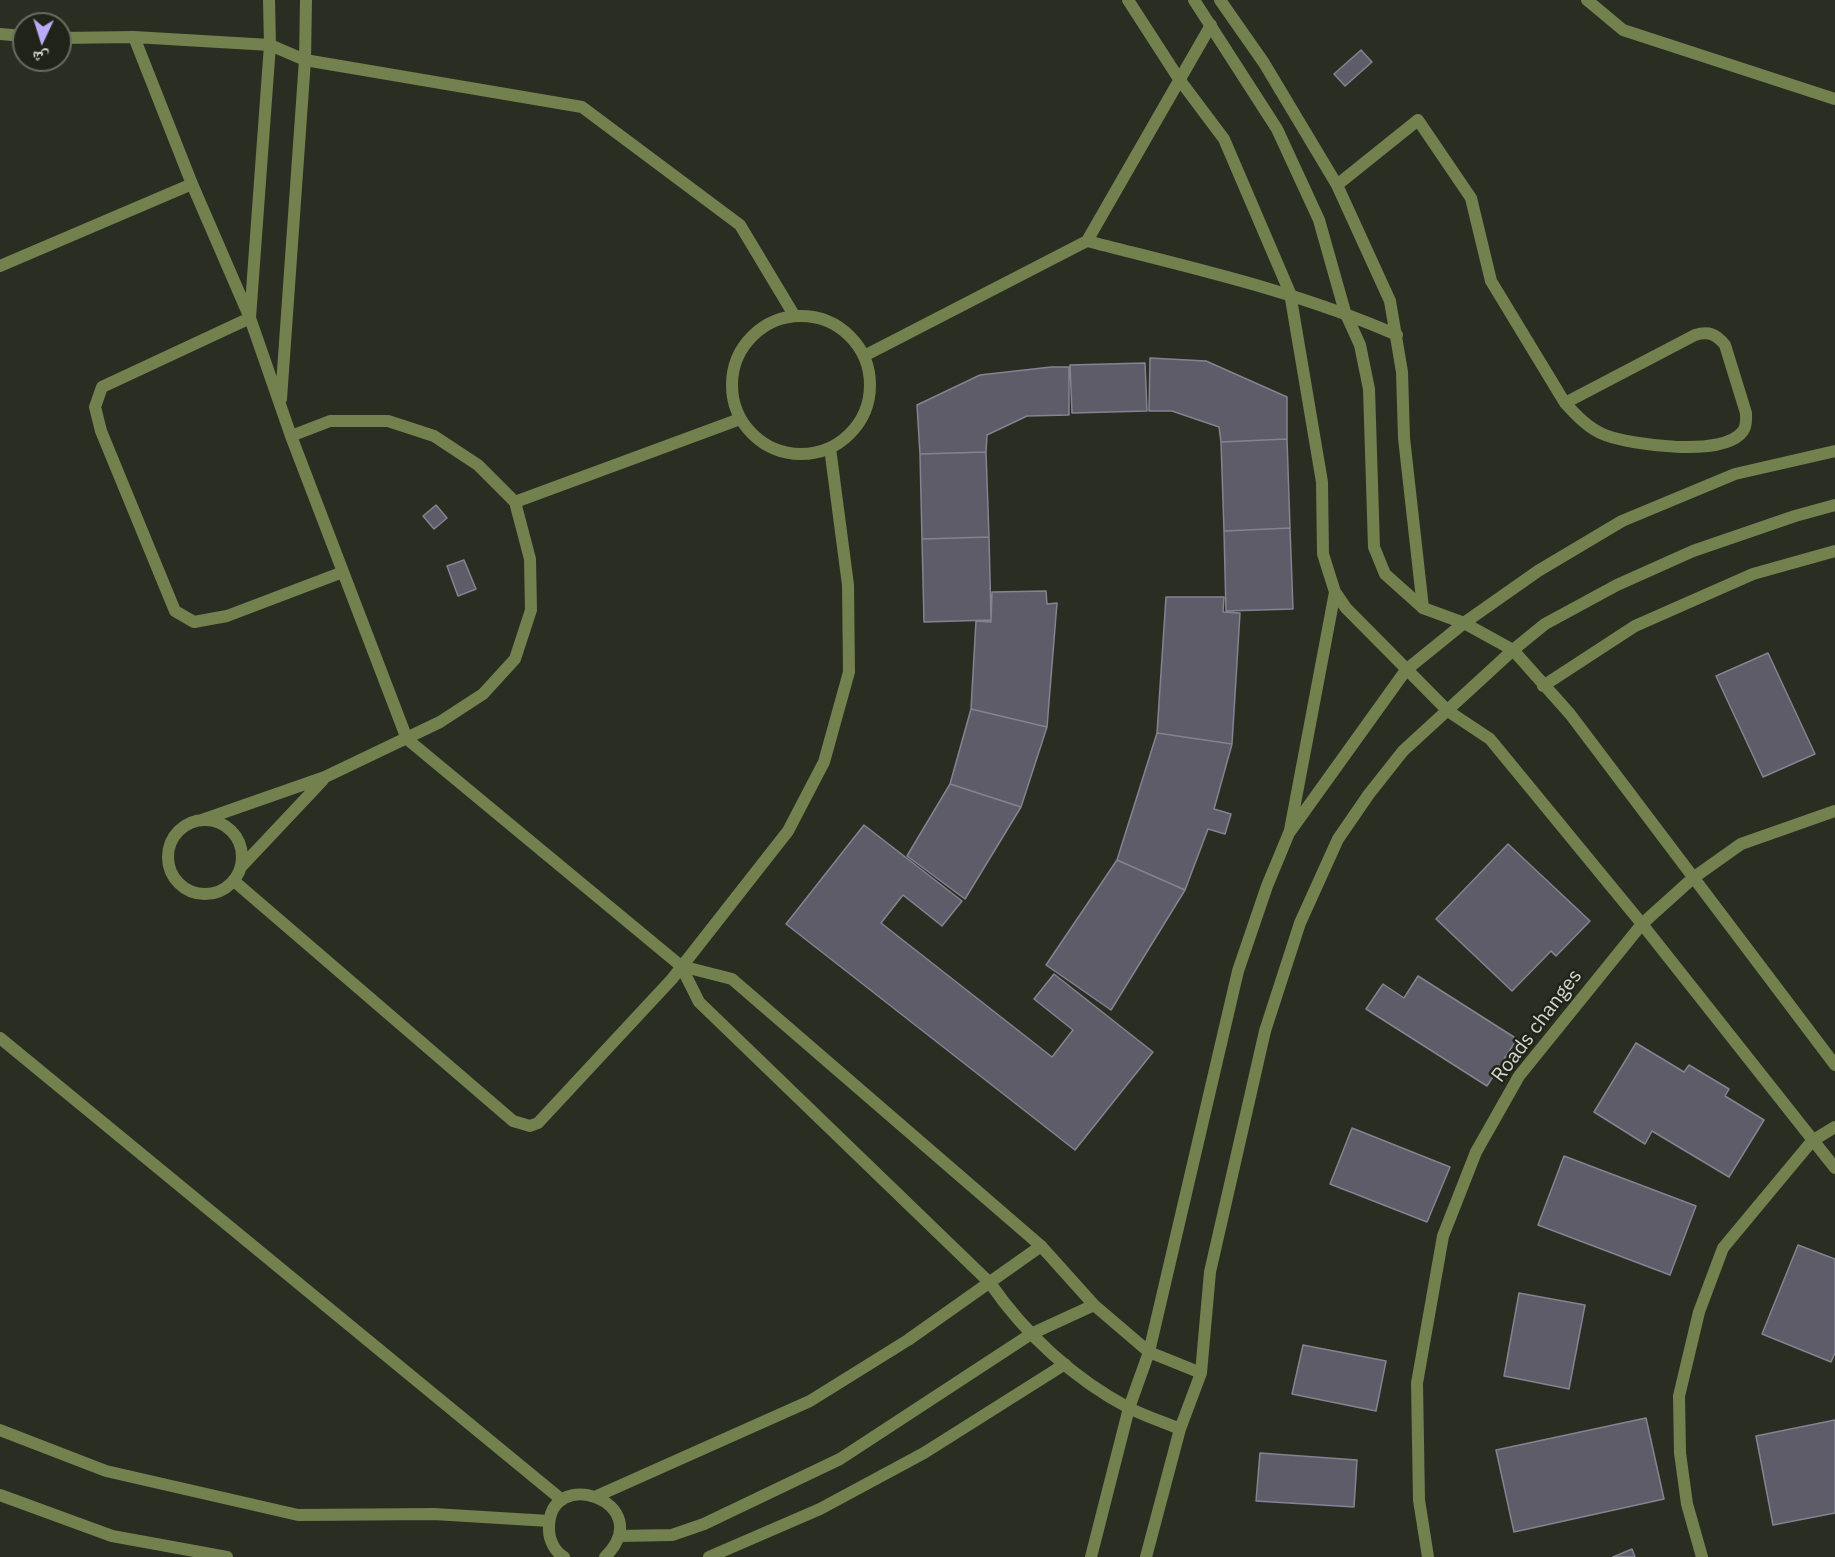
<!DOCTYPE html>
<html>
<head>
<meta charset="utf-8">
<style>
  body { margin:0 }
  #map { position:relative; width:1835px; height:1557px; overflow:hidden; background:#2a2e22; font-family:"IBM Plex Sans","Noto Naskh Arabic",sans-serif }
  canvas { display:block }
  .north { position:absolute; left:12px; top:12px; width:60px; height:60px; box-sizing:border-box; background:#202418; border:2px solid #686b61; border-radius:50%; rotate:184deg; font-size:16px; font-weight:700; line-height:24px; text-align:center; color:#d3d6ce }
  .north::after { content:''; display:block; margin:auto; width:21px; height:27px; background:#b9abf7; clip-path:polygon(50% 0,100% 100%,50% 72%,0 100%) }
</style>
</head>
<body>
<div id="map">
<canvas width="1835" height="1557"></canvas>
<div class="north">ش</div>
</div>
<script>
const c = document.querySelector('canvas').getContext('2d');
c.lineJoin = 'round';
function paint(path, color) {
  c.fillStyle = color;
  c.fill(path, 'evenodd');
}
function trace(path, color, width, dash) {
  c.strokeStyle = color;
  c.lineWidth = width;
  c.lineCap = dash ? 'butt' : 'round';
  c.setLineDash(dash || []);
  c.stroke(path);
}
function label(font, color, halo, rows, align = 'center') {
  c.font = font + ' "IBM Plex Sans",sans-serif';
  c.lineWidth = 5;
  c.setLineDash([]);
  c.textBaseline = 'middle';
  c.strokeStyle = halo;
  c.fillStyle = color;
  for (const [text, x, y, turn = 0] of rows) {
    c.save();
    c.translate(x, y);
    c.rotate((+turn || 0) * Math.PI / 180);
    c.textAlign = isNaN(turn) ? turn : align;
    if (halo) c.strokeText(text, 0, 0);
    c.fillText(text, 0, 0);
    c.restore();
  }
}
const building = new Path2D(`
  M1361,50L1372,62L1345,86L1334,74Z
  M1150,358L1206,361L1287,397V439L1221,442L1219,427L1172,411H1149Z
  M1145,363L1147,411L1072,413L1070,365Z
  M1051,367H1069V415L1027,416L987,435L986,452L920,454L917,405L980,375Z
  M1287,439L1290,528L1224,531L1221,442Z
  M986,452L989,537L922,539L920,454Z
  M436,505L447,518L434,529L423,516Z
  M1290,528L1293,609L1226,611L1224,531Z
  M989,537L991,620L924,622L922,539Z
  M464,560L476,589L458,596L447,566Z
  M1046,591L1047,604L1057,603L1047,727L971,709L976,621L991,622L992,592Z
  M1166,597H1224L1223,612L1240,613L1232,744L1157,733Z
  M1768,653L1815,754L1763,777L1716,676Z
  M971,709L1047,727L1021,807L950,784Z
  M1157,733L1232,744L1214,809L1231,814L1225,834L1208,829L1185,890L1117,860Z
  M950,784L1021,807L965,899L907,856Z
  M864,825L962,901L942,926L903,895L881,923L1052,1057L1073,1030L1034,999L1054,974L1153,1052L1075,1150L786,924Z
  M1508,844L1590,921L1556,956L1551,951L1512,991L1436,919Z
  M1117,860L1185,890L1111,1010L1046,965Z
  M1418,976L1517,1039L1487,1086L1366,1009L1383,984L1404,998Z
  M1636,1043L1684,1072L1689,1065L1729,1089L1725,1096L1764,1120L1729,1177L1652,1131L1645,1144L1594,1112Z
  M1352,1128L1450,1167L1427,1222L1330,1184Z
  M1564,1156L1696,1206L1670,1275L1538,1225Z
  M1798,1245L1835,1259V1353L1831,1362L1762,1334Z
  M1519,1293L1585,1305L1569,1389L1504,1376Z
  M1303,1345L1386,1361L1376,1411L1292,1394Z
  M1646,1418L1664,1499L1514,1532L1496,1450Z
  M1835,1420V1513L1773,1525L1756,1436Z
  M1260,1453L1357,1460L1354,1507L1256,1501Z
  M1632,1549L1635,1557H1613Z`);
paint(building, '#5e5c69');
trace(building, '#848391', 1.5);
trace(new Path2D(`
  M269,0L270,45L250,318L102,387L95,407L101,431L175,611L194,622L227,616L343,572
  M1220,0L1264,63L1337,185L1390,301L1402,372L1404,438L1423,608
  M0,34L24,36
  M134,37L192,184L250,318L291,436L407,739L681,966L699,1002L990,1283
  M60,38L134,37L270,45L305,60L582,107L740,225L794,315
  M1337,185L1418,120L1471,198L1491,281L1565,403C1576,415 1589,429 1605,435C1632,445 1724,458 1743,431C1747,426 1746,418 1746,413L1725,345C1716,334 1709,331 1695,335L1565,403
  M1087,241C1192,268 1297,291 1397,335
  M0,266L192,184
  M732 385a69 69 0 1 1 138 0a69 69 0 1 1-138 0Z
  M864,356L1087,241L1211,25
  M281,399L305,60L306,0
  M515,502L740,419
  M202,820L325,777L440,722L483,694L515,659L531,610L530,559L515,502L478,465L434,436L388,421H330L291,436
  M168 857a37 37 0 1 1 74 0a37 37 0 1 1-74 0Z
  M241,867L323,780
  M234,881L513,1121L530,1126L538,1123L672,979L788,831L824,762L849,672L848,585L830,448
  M681,966L732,979L1041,1246`), '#72814d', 12);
trace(new Path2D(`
  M1128,0L1179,79L1224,139L1290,293L1322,482L1323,554L1335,592L1346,608L1448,711L1490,739L1642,924L1835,1168
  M1194,0L1277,129L1319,220L1345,312L1360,345L1369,389L1374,547L1385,574L1423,608L1464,623L1513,650L1570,714L1835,1065
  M1587,0L1623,30L1835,99
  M1543,686L1635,626L1753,574L1835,551
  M1290,830L1335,592
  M0,1038L562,1500
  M990,1283C1025,1334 1074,1379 1129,1408C1145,1416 1163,1422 1180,1429
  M0,1430L106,1471L298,1515L434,1514L549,1521
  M0,1495L112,1536L227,1557
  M597,1496L810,1401L908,1340L1041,1246L1094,1305L1149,1352L1201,1373
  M619,1536L672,1535L704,1524L840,1459L1031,1334L1094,1305
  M564,1557C555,1552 549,1540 549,1530C547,1462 660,1503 605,1557
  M709,1557L820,1509L924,1453L1065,1364
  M1091,1557L1129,1408L1149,1352L1238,971L1267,886L1289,833L1406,670L1464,623L1538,571L1622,521L1735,474L1835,451
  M1146,1557L1180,1429L1201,1373L1210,1272L1265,1031L1300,923L1338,839L1369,794L1403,751L1513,650L1545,624L1617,585L1693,551L1795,516L1835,505
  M1428,1557L1419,1500L1417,1383L1443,1236L1476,1152L1519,1076L1642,924L1693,878L1741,844L1835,811
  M1702,1557L1687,1504L1680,1453L1679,1396L1699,1312L1723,1248L1812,1141L1835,1127`), '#72814d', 12);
label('20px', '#d3d6ce', '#202418', [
  ["Roads changes",1537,1026,-53]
]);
</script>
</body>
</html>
